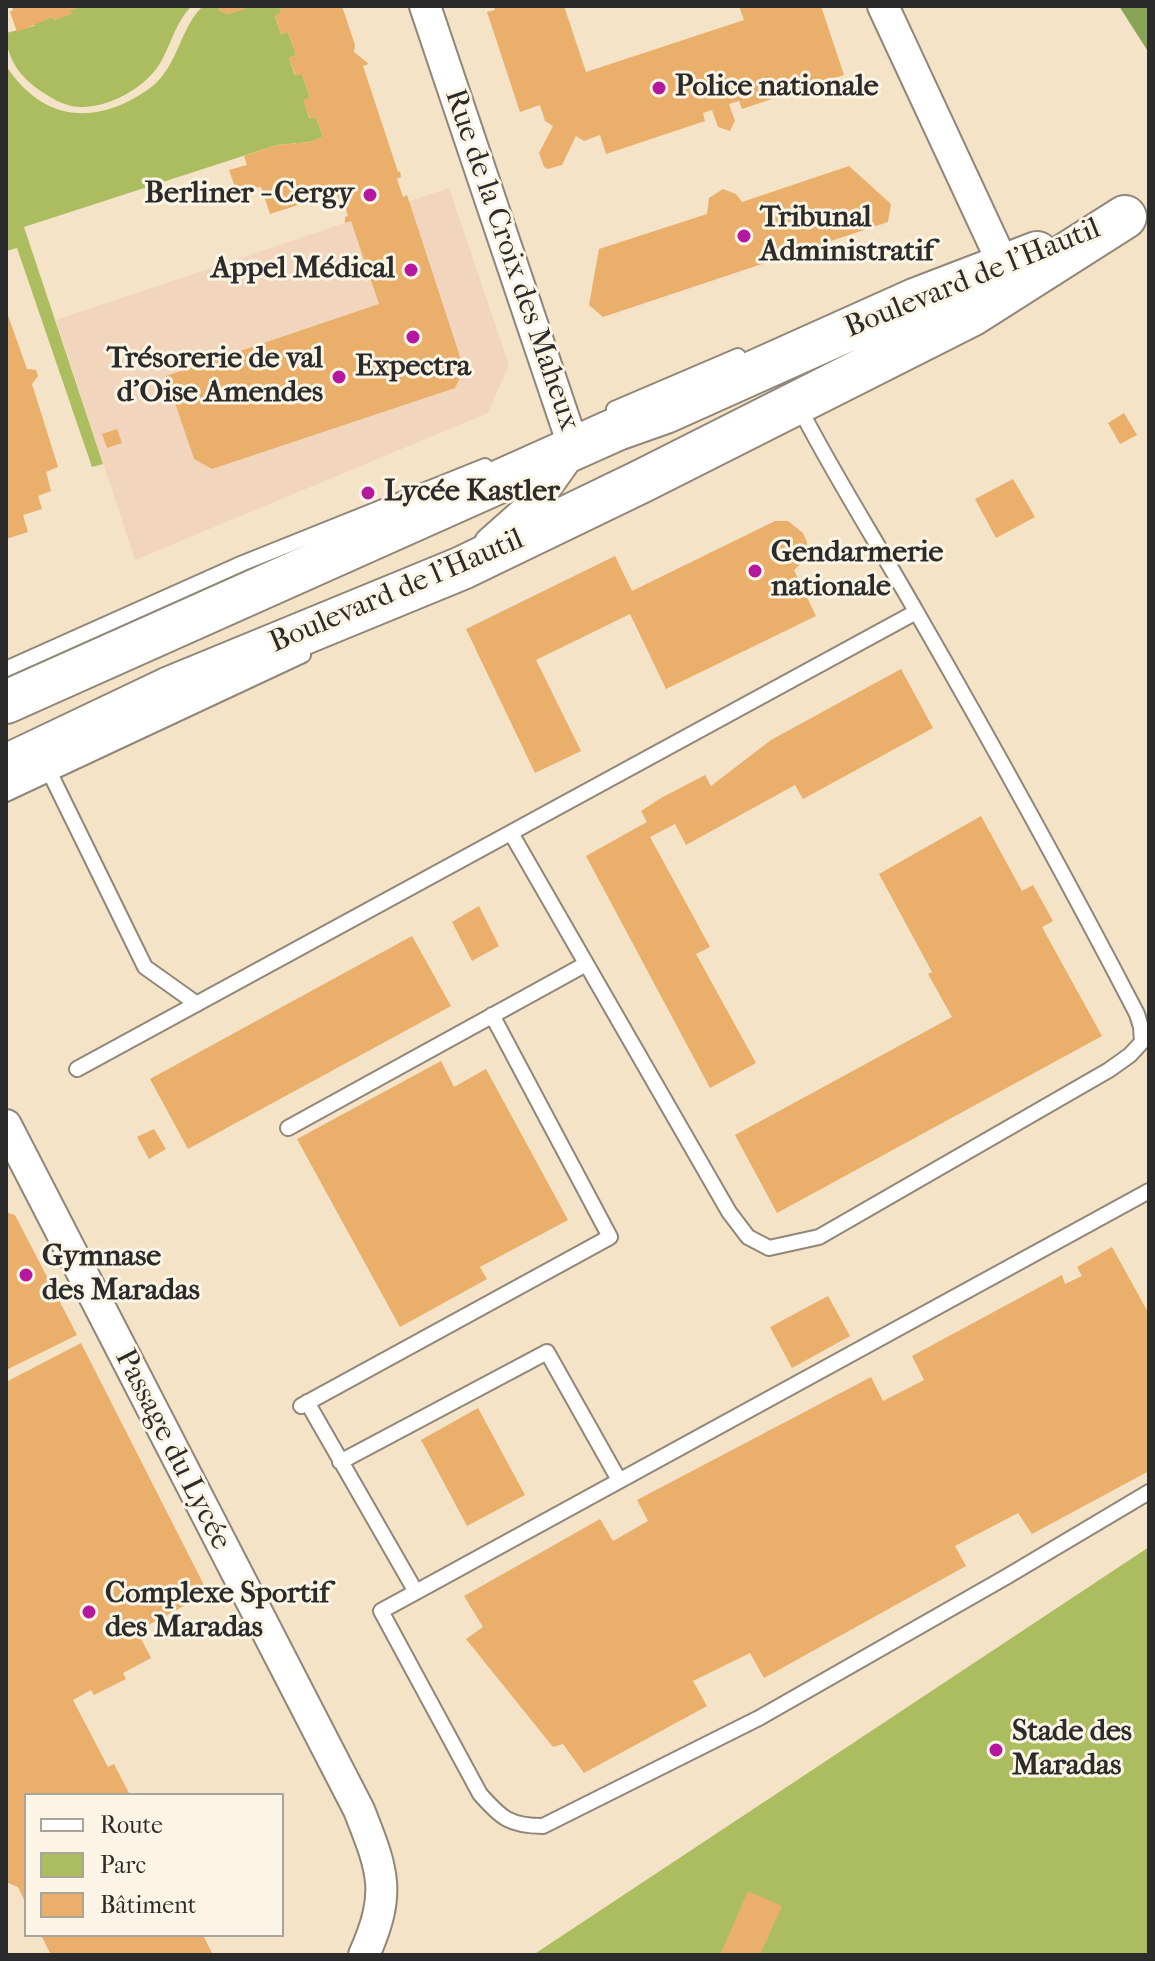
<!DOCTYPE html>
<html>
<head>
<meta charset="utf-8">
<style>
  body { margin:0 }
  #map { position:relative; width:1155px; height:1961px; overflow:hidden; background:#f4e3c7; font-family:"IM FELL French Canon",serif }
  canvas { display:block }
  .frame { position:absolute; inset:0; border:8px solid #2b2b2b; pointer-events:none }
  .legend { position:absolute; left:24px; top:1793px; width:260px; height:144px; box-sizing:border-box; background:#fcf5e5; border:2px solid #a8a49b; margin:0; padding:10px 14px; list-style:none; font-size:24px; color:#2b2b2b }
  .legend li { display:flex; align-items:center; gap:16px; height:40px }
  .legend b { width:40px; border:2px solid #a8a49b }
</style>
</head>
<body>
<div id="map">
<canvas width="1155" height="1961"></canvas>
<div class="frame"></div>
<ul class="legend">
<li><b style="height:10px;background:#fff"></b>Route</li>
<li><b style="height:22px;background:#acbd60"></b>Parc</li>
<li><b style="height:22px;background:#e9af6b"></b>Bâtiment</li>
</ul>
</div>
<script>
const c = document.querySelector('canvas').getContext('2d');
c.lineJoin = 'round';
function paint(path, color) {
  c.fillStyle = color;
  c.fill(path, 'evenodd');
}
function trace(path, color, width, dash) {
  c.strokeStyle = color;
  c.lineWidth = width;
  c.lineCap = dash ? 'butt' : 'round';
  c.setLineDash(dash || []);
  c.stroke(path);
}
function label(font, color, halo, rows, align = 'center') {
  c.font = font + ' "IM FELL French Canon",serif';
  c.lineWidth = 6;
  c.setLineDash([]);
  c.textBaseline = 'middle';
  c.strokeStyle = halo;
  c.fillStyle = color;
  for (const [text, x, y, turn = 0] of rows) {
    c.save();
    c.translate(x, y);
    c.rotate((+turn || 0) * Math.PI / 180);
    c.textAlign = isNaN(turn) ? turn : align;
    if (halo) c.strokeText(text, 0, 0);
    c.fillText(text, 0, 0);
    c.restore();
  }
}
paint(new Path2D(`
  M449,188L509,365L488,413L135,560L56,320Z`), '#f2d5bd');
paint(new Path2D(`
  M83,6H192C175,22 171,46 159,65C144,88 111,106 84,107C70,108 55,101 44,93C22,80 6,59 6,33L34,26V23L53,17L54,20L71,14V10Z
  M203,6H218L220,11L228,14L253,6H279L281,13L275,16L281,34L288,32L296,55L289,58L295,75L302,74L310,98L304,100L309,118L316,117L323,137L310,142L277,145L24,227L103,464L92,467L17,248L6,251V66C37,112 79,126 129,101C142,94 154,87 163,75C180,53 183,25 203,6Z
  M1149,1547V1955H535L536,1953Z`), '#acbd60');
paint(new Path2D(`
  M1119,6H1149V53Z`), '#89a456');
paint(new Path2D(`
  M12,6H81V7L71,10L72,14L54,20L53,17L17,32L10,12L13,10Z
  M218,6H251V7L228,14L220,11Z
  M279,6H342L355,45L354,52L369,64L363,66L398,172L400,171L401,177L397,179L403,197L407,195L464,369L455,388L212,469L194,459L166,376L379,304L351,221L345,223V217L348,216L342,198L339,199L336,193L340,192L338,185L298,205L270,214L261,187L236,190L229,170L247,165L244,156L277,145L310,142L323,137L316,117L310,119L303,100L310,98L302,74L296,76L289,58L296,55L288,32L281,34L275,15L281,13Z
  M494,6H564L586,72L744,20L739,6H821L844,75L742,109L739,101L729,104L735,121L730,131L718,127L712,110L703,113L705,121L606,154L600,135L584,141L576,136L562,165L548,169L544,167L539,153L553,126L545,121L540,105L520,112L487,12L495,10Z
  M849,166L891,204L888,222L603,317L589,305L599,249L707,214L709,198L723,189L736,194L742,202Z
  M6,310L27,369L36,370L38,376L32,384L58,467L46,472L51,491L38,496L42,509L23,515L28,532L6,539Z
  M1124,413L1137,435L1120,444L1108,423Z
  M117,429L122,443L107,448L102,434Z
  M1013,479L1035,517L996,538L975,499Z
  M775,521H788L803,533L807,542V553L803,562L794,570L816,616L666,689L630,614L536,660L581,751L535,773L466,629L615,556L632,591Z
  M901,669L933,728L803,799L795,785L686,845L675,824L650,837L710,947L696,954L756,1063L710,1088L586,856L647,822L641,811L661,798L705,775L711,786L771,740Z
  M981,816L1022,891L1033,885L1053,921L1042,927L1102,1036L777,1213L735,1135L952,1017L928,974L932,972L879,874Z
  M479,906L499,946L472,961L452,922Z
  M412,936L451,1006L188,1149L150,1079Z
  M441,1061L454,1087L486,1069L568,1220L480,1267L487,1279L400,1327L297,1139Z
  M154,1129L166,1149L149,1159L137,1137Z
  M6,1212L15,1215L77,1335L6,1370Z
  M1112,1247L1149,1314V1471L1032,1534L1018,1513L955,1546L966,1566L764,1678L750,1653L693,1681L707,1706L584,1773L563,1744L553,1747L466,1639L483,1627L464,1596L600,1519L613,1541L648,1521L637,1500L871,1377L883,1401L924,1380L912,1356L1062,1275L1065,1284L1082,1276L1077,1267Z
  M828,1296L850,1336L792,1368L770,1327Z
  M81,1343L208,1593L137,1631L151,1658L123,1673L126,1679L94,1695L91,1690L73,1700L108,1767L114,1764L130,1795H26V1904L18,1887L6,1882V1382Z
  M478,1408L525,1495L467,1526L421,1440Z
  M748,1891L782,1906L760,1955H720Z
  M41,1935H203L213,1955H51Z`), '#e9af6b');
const service = new Path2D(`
  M614,409L738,356
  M6,669L243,563L485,466
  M46,765L145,967L197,1004
  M6,794L303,655
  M511,833L729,1212L748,1237L769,1248L819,1237L1109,1070L1130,1055L1142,1042L1141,1027L1137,1014C1067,879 993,745 917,613C878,544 835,477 799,407
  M77,1069L916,612
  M288,1128L586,964
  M307,1402L416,1592L1149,1191
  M301,1406L610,1237L492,1015
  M340,1462L547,1352L619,1480
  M416,1592L381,1611L480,1794C501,1818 510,1826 543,1826L759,1718L1006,1577L1149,1492`);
const minor = new Path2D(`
  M425,6L574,448L535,503L490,543
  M883,6L1012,283
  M6,1125L359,1810C383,1871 392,1892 364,1955`);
const secondary = new Path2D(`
  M6,702L617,429L665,412L917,299L1037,253
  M6,766L170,688L462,568L642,481L971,315L1125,217`);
trace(service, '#908779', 18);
trace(minor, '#908779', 34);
trace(secondary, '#908779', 46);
trace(service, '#fff', 14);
trace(minor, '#fff', 30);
trace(secondary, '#fff', 42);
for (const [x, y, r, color] of [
  [659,88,8,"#b5179e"],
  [370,195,8,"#b5179e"],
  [744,236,8,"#b5179e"],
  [411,270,8,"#b5179e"],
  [413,337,8,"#b5179e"],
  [339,377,8,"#b5179e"],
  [368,493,8,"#b5179e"],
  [755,571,8,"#b5179e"],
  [26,1275,8,"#b5179e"],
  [89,1612,8,"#b5179e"],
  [996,1750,8,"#b5179e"]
]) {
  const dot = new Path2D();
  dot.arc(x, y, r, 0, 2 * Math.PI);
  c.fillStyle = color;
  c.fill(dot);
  trace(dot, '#fcf5e5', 3);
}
label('bold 30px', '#2b2b2b', '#fcf5e5', [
  ["Police nationale",675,88],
  ["Berliner - Cergy",354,195,"right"],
  ["Tribunal",760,219],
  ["Administratif",760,253],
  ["Appel Médical",395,270,"right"],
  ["Trésorerie de val",323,360,"right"],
  ["d'Oise Amendes",323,394,"right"],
  ["Expectra",413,368,"center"],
  ["Lycée Kastler",384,493],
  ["Gendarmerie",771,554],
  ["nationale",771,588],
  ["Gymnase",42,1258],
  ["des Maradas",42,1292],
  ["Complexe Sportif",105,1595],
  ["des Maradas",105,1629],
  ["Stade des",1012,1733],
  ["Maradas",1012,1767]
], 'left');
label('30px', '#2b2b2b', '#fcf5e5', [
  ["Rue de la Croix des Maheux",511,260,71],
  ["Boulevard de l'Hautil",973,279,-22],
  ["Boulevard de l'Hautil",397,592,-23],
  ["Passage du Lycée",172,1450,63]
]);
</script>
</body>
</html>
